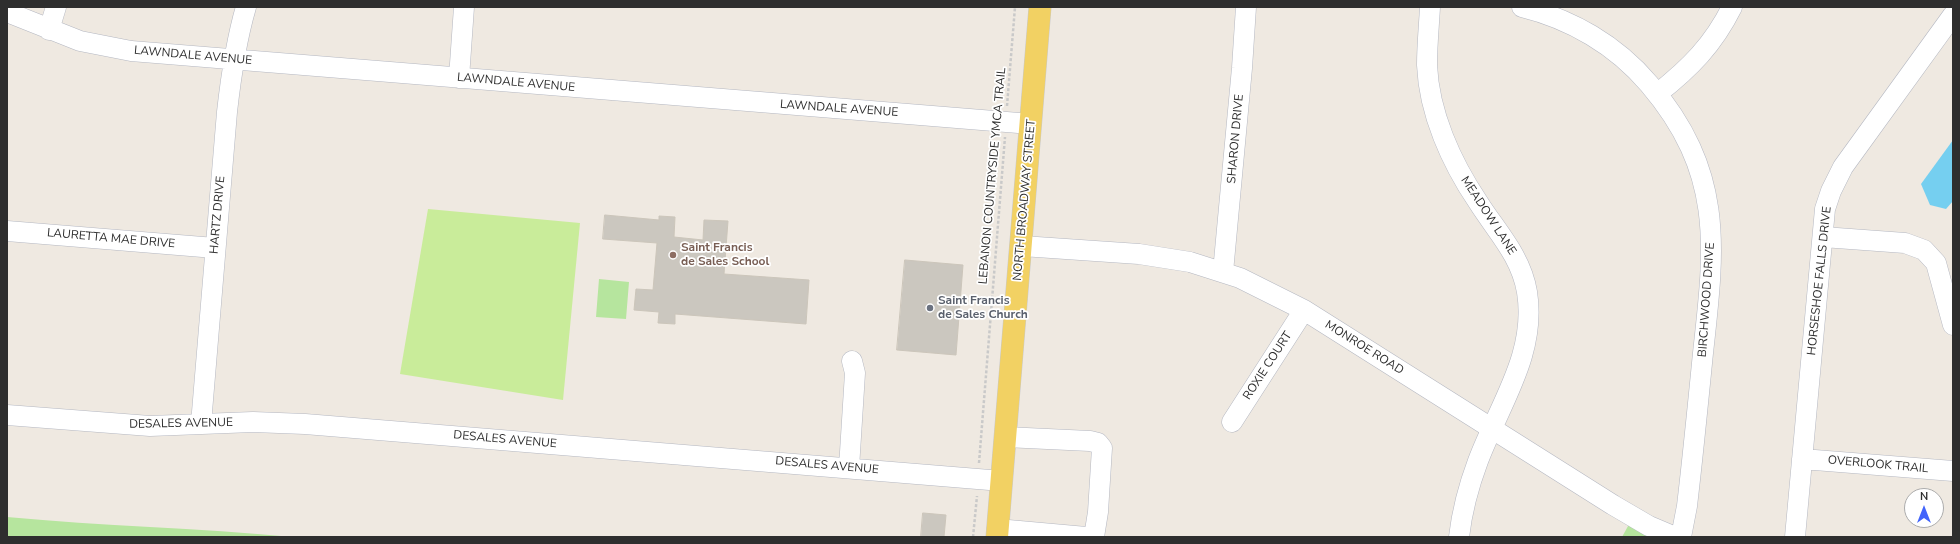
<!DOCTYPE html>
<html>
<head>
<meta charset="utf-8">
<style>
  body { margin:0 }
  #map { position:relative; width:1960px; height:544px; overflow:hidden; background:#efe9e1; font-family:"Nunito Sans",sans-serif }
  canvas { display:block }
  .frame { position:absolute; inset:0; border:8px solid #2e2e2e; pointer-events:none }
  .north { position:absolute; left:1904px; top:488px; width:40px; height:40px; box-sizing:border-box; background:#fff; border:1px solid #ababab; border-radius:50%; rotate:0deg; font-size:11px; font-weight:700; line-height:16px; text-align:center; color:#2e2e2e }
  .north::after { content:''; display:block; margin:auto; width:14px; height:18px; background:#4264fb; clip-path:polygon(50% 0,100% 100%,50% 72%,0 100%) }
</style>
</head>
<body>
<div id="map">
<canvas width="1960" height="544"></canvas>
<div class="frame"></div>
<div class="north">N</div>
</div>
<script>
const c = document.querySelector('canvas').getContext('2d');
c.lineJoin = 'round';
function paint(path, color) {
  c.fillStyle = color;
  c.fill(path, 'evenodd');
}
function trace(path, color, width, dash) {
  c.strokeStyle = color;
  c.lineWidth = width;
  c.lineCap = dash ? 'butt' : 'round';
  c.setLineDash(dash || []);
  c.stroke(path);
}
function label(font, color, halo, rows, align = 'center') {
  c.font = font + ' "Nunito Sans",sans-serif';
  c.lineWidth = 3.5;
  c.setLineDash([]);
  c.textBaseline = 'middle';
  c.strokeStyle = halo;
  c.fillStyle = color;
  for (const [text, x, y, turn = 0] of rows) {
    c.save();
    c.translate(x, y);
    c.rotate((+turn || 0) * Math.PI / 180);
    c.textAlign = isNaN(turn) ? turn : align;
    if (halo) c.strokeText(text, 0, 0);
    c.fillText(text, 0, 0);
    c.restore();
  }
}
paint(new Path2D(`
  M599,279L629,282L626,319L596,317Z
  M7,517C102,526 198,528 293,537H7Z
  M1633,517L1675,537H1622Z`), '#b6e59e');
paint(new Path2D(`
  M428,209L580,223L563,400L400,374Z`), '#c9ec9a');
paint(new Path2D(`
  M1953,140V201L1946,209L1930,205L1921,184Z`), '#75cff0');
const building = new Path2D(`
  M605,215L659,220V216L675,217L674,237L703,240L704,220L728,221L724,274L809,280L806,324L675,314V324L658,323L659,312L634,310L636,289L653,290L657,243L603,239Z
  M905,260L963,265L956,355L897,350Z
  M923,513L946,515L944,537H921Z`);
paint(building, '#cbc7bf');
trace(building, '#cbc5ba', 1);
const minor = new Path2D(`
  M1430,7C1429,26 1427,45 1427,65C1429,113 1451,162 1478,202C1497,232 1521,256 1527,292C1537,354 1499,405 1478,461C1469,485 1462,511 1459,537
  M1522,7C1571,19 1616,45 1649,84C1724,172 1715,245 1703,353C1698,404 1693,455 1687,506L1681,537
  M7,12L80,41L131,51L1031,124
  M49,30L56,7
  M459,78L464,7
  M1657,94C1690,68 1713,45 1732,7
  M7,231L215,248
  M1823,237L1905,243L1924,250L1936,263L1953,325
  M1022,246L1139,254L1190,262L1240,278L1304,310L1613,505L1649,526L1675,537
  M1223,272L1242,68L1246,7
  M7,415L150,426L253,422L305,424L1002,481
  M1232,422L1304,310
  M201,424L227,112C231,76 236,41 246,7
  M1005,437L1090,441L1098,443L1102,448L1098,512L1094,537
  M1802,459L1953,471
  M849,468L855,373L852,361
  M997,529L1086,537
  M1795,537L1825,209L1831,191L1843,167L1953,15`);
const major = new Path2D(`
  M997,537L1040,7`);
trace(minor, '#b4b7c1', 21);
trace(major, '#c9c9c9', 23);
trace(new Path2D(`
  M1007,106L1015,7
  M979,463L1005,137
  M973,537L977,496`), '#c9c9c9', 2.5, [3, 2]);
trace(minor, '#fff', 20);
trace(major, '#f2d163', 22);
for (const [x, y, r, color] of [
  [673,255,4,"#8d6e63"],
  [930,308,4,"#6b7280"]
]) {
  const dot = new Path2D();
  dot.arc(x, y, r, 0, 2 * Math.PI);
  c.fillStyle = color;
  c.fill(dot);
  trace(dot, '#fff', 1.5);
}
label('12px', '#2e2e2e', '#fff', [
  ["LAWNDALE AVENUE",193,56,5],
  ["LAWNDALE AVENUE",516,83,5],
  ["LAWNDALE AVENUE",839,109,4],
  ["SHARON DRIVE",1236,139,-85],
  ["LEBANON COUNTRYSIDE YMCA TRAIL",993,176,-85],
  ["NORTH BROADWAY STREET",1025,200,-85],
  ["HARTZ DRIVE",218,215,-85],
  ["MEADOW LANE",1488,216,57],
  ["LAURETTA MAE DRIVE",111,239,5],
  ["HORSESHOE FALLS DRIVE",1820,281,-84],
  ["BIRCHWOOD DRIVE",1707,300,-86],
  ["MONROE ROAD",1364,348,32],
  ["ROXIE COURT",1268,366,-57],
  ["DESALES AVENUE",181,424,-1],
  ["DESALES AVENUE",505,440,5],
  ["OVERLOOK TRAIL",1878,465,5],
  ["DESALES AVENUE",827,466,5]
]);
label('bold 12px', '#785e54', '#fff', [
  ["Saint Francis",681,248],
  ["de Sales School",681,262]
], 'left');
label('bold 12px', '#5b616d', '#fff', [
  ["Saint Francis",938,301],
  ["de Sales Church",938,315]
], 'left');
</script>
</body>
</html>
